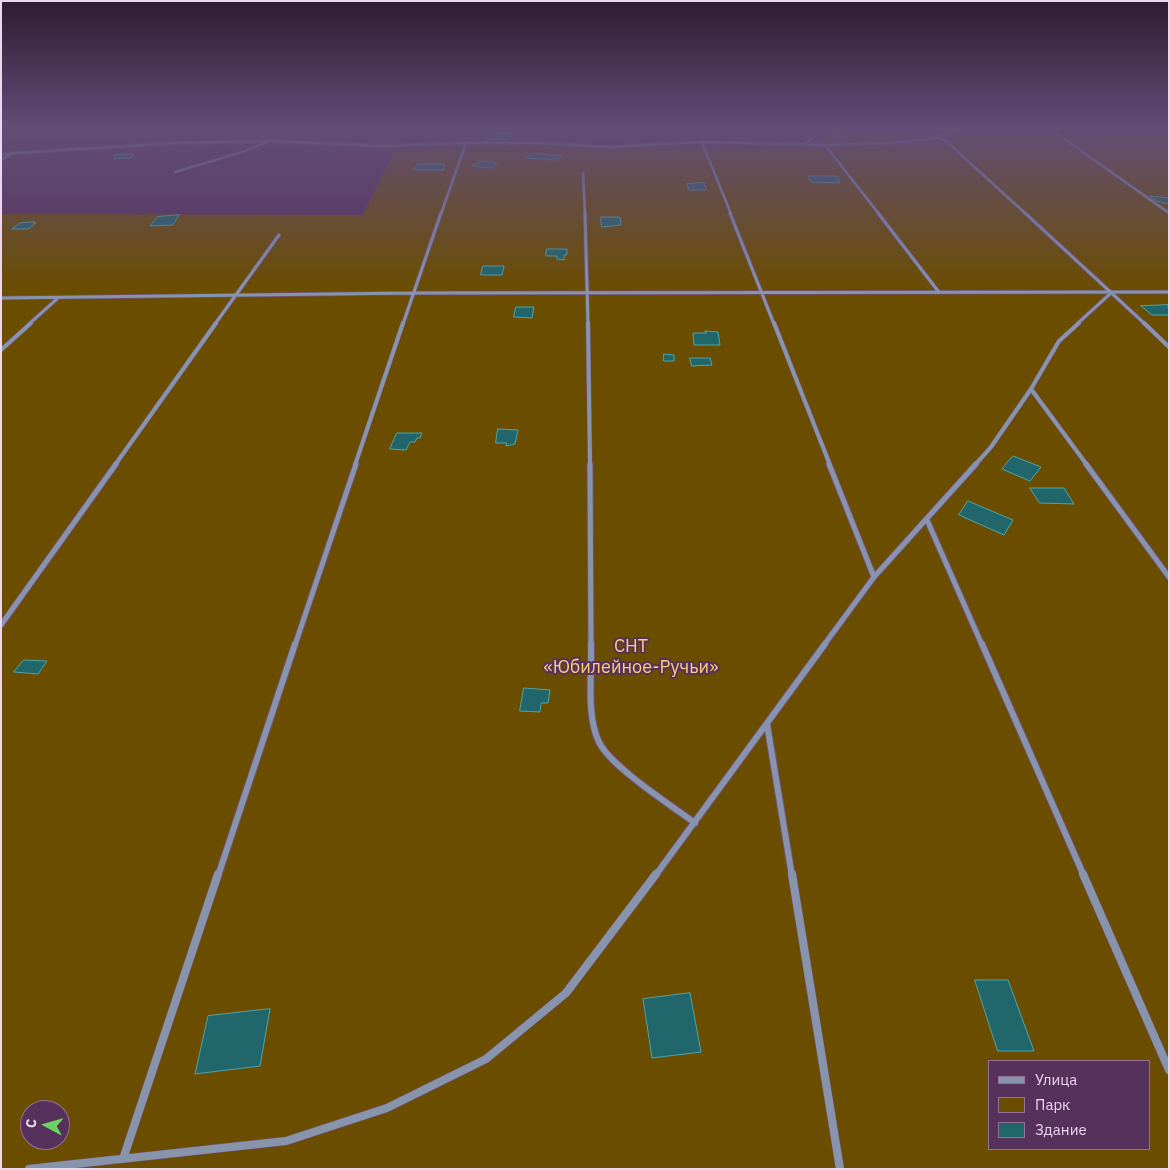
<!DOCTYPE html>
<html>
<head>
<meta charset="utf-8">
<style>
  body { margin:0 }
  #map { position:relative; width:1170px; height:1170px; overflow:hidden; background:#56315b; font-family:"IBM Plex Sans",sans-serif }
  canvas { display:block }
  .frame { position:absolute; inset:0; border:2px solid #edd6f0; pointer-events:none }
  .legend { position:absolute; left:988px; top:1060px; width:162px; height:90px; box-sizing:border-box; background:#56315b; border:1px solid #927397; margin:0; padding:6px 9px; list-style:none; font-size:15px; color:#edd6f0 }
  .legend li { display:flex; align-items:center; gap:10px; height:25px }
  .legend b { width:25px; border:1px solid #927397 }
  .north { position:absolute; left:20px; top:1100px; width:50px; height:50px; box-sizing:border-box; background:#56315b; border:1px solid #927397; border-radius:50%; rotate:276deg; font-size:14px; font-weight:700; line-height:20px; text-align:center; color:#edd6f0 }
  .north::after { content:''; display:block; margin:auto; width:18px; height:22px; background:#6bd362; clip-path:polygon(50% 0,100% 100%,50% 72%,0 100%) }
</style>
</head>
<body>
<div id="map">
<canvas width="1170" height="1170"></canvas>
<div class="frame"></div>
<ul class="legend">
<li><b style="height:6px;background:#8794ab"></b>Улица</li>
<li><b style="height:14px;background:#6b4d00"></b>Парк</li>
<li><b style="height:14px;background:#21666b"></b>Здание</li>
</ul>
<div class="north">С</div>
</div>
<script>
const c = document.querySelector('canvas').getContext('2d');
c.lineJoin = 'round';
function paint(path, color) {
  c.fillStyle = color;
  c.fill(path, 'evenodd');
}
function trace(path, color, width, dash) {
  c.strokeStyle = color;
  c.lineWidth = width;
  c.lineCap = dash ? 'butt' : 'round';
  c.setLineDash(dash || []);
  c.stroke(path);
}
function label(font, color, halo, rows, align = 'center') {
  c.font = font + ' "IBM Plex Sans",sans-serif';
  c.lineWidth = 4;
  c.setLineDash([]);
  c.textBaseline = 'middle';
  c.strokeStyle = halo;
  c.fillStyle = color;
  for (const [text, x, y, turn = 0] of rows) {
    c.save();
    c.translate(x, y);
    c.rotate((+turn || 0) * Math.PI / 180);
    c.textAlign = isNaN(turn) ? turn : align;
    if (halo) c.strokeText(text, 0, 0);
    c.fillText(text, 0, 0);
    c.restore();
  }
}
paint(new Path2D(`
  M837,128H1169V1169H1V214L363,215L395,150L475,145L807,148ZM989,1061H1149V1149H989ZM30,1110H60V1140H30Z`), '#6b4d00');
const building = new Path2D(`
  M504,132H515L509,140L485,139L486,138L496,139V136L494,135Z
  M534,153L550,155L562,156L556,160L526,158Z
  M134,154L131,158L114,159L116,155Z
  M481,161L498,163L490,168L473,166Z
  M417,164H445L443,170H414Z
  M808,176H837L840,183L812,182Z
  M704,183L706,190H689L687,184Z
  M1150,196L1169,198V204L1157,201Z
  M179,215L173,225L150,226L157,217Z
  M601,217H620L621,225L602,227Z
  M34,222L33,223H36L28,229H12L20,223Z
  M547,249H567V255H564V260L557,259V256H546Z
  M483,266H504L502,275H481Z
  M1168,305L1169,315H1152L1141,306Z
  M516,307H534L532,318L514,317Z
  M705,331L718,332L720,345H694L693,333H706Z
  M664,354L674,355V361H664Z
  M690,358H710L712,365L692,366Z
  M498,429L518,430L515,444L506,446L507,443H496Z
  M397,433H422L420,438H417L415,442H410L406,450L390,449Z
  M1013,456L1041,467L1030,481L1002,469Z
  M1030,488H1064L1074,504L1040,503Z
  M968,501L1013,520L1004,535L959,515Z
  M24,660L47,661L38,674L14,672Z
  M524,688L550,690L548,703H541L540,712L520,711Z
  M975,980H1008L1034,1051H998Z
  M690,993L701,1052L652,1058L643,999Z
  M270,1009L260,1066L195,1074L208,1016Z`);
paint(building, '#21666b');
trace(building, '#4da5ab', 1);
const service = new Path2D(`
  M175,172L245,151L269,141`);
const minorFar5 = new Path2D(`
  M1049,128L1169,213
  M1162,128L1169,131
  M938,138L946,141L1026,214
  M702,142L731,214
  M807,144V142L826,128
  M825,145L879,214
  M1,160L11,154
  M583,173L585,214
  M441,214L466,143`);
const minorFar4 = new Path2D(`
  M585,213L588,324
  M730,213L774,324
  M878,213L938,291
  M1025,213L1145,324
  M1,298L413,293L1169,292
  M29,324L58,298
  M215,324L279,235
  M403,324L441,213
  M1077,324L1112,292`);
const minorFar3 = new Path2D(`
  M588,323L590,465
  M774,323L830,465
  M1144,323L1169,347
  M1,350L31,323
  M1031,389L1087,465
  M115,465L216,323
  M355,465L403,323
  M975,465L991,447L1031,389L1059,341L1079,323`);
const minorFar2 = new Path2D(`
  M590,464L591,645
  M829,464L874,577
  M1086,464L1169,577
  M927,520L982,645
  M1,625L116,464
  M295,645L356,464
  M824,645L874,577L976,464`);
const minorFar1 = new Path2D(`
  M591,644C592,673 586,716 599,742C610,766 672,806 695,823
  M982,644L1084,876
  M767,724L792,876
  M218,876L295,644
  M655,876L825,644`);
const minor = new Path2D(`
  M792,874L840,1169
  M1083,874L1169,1070
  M123,1159L218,874
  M29,1169L286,1141L387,1108L486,1059L566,993L656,874`);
const tertiary = new Path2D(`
  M964,128H968L938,139L891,144L825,146L702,143L609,148L539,144H466L385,147L269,142L174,144L1,155V153L174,142L269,140L385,145L466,142H539L609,146L702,141L825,144L891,142L937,137Z`);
trace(service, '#714f76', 2.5);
trace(minorFar5, '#714f76', 3);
trace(minorFar4, '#714f76', 4.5);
trace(minorFar3, '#714f76', 5);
trace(minorFar2, '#714f76', 7);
trace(minorFar1, '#714f76', 8);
trace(minor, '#714f76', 9);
trace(tertiary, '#714f76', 2);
trace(service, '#8794ab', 2);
trace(minorFar5, '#8794ab', 2.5);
trace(minorFar4, '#8794ab', 3);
trace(minorFar3, '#8794ab', 4);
trace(minorFar2, '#8794ab', 5);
trace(minorFar1, '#8794ab', 6);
trace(minor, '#8794ab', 8);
paint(tertiary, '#8794ab');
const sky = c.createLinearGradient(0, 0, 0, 291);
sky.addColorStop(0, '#2f1b32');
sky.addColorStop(0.44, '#624e77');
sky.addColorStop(1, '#624e7700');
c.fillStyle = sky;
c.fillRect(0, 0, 1170, 291);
label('18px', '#fccf7b', '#56315b', [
  ["СНТ",631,647],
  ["«Юбилейное-Ручьи»",631,668]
]);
</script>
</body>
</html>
